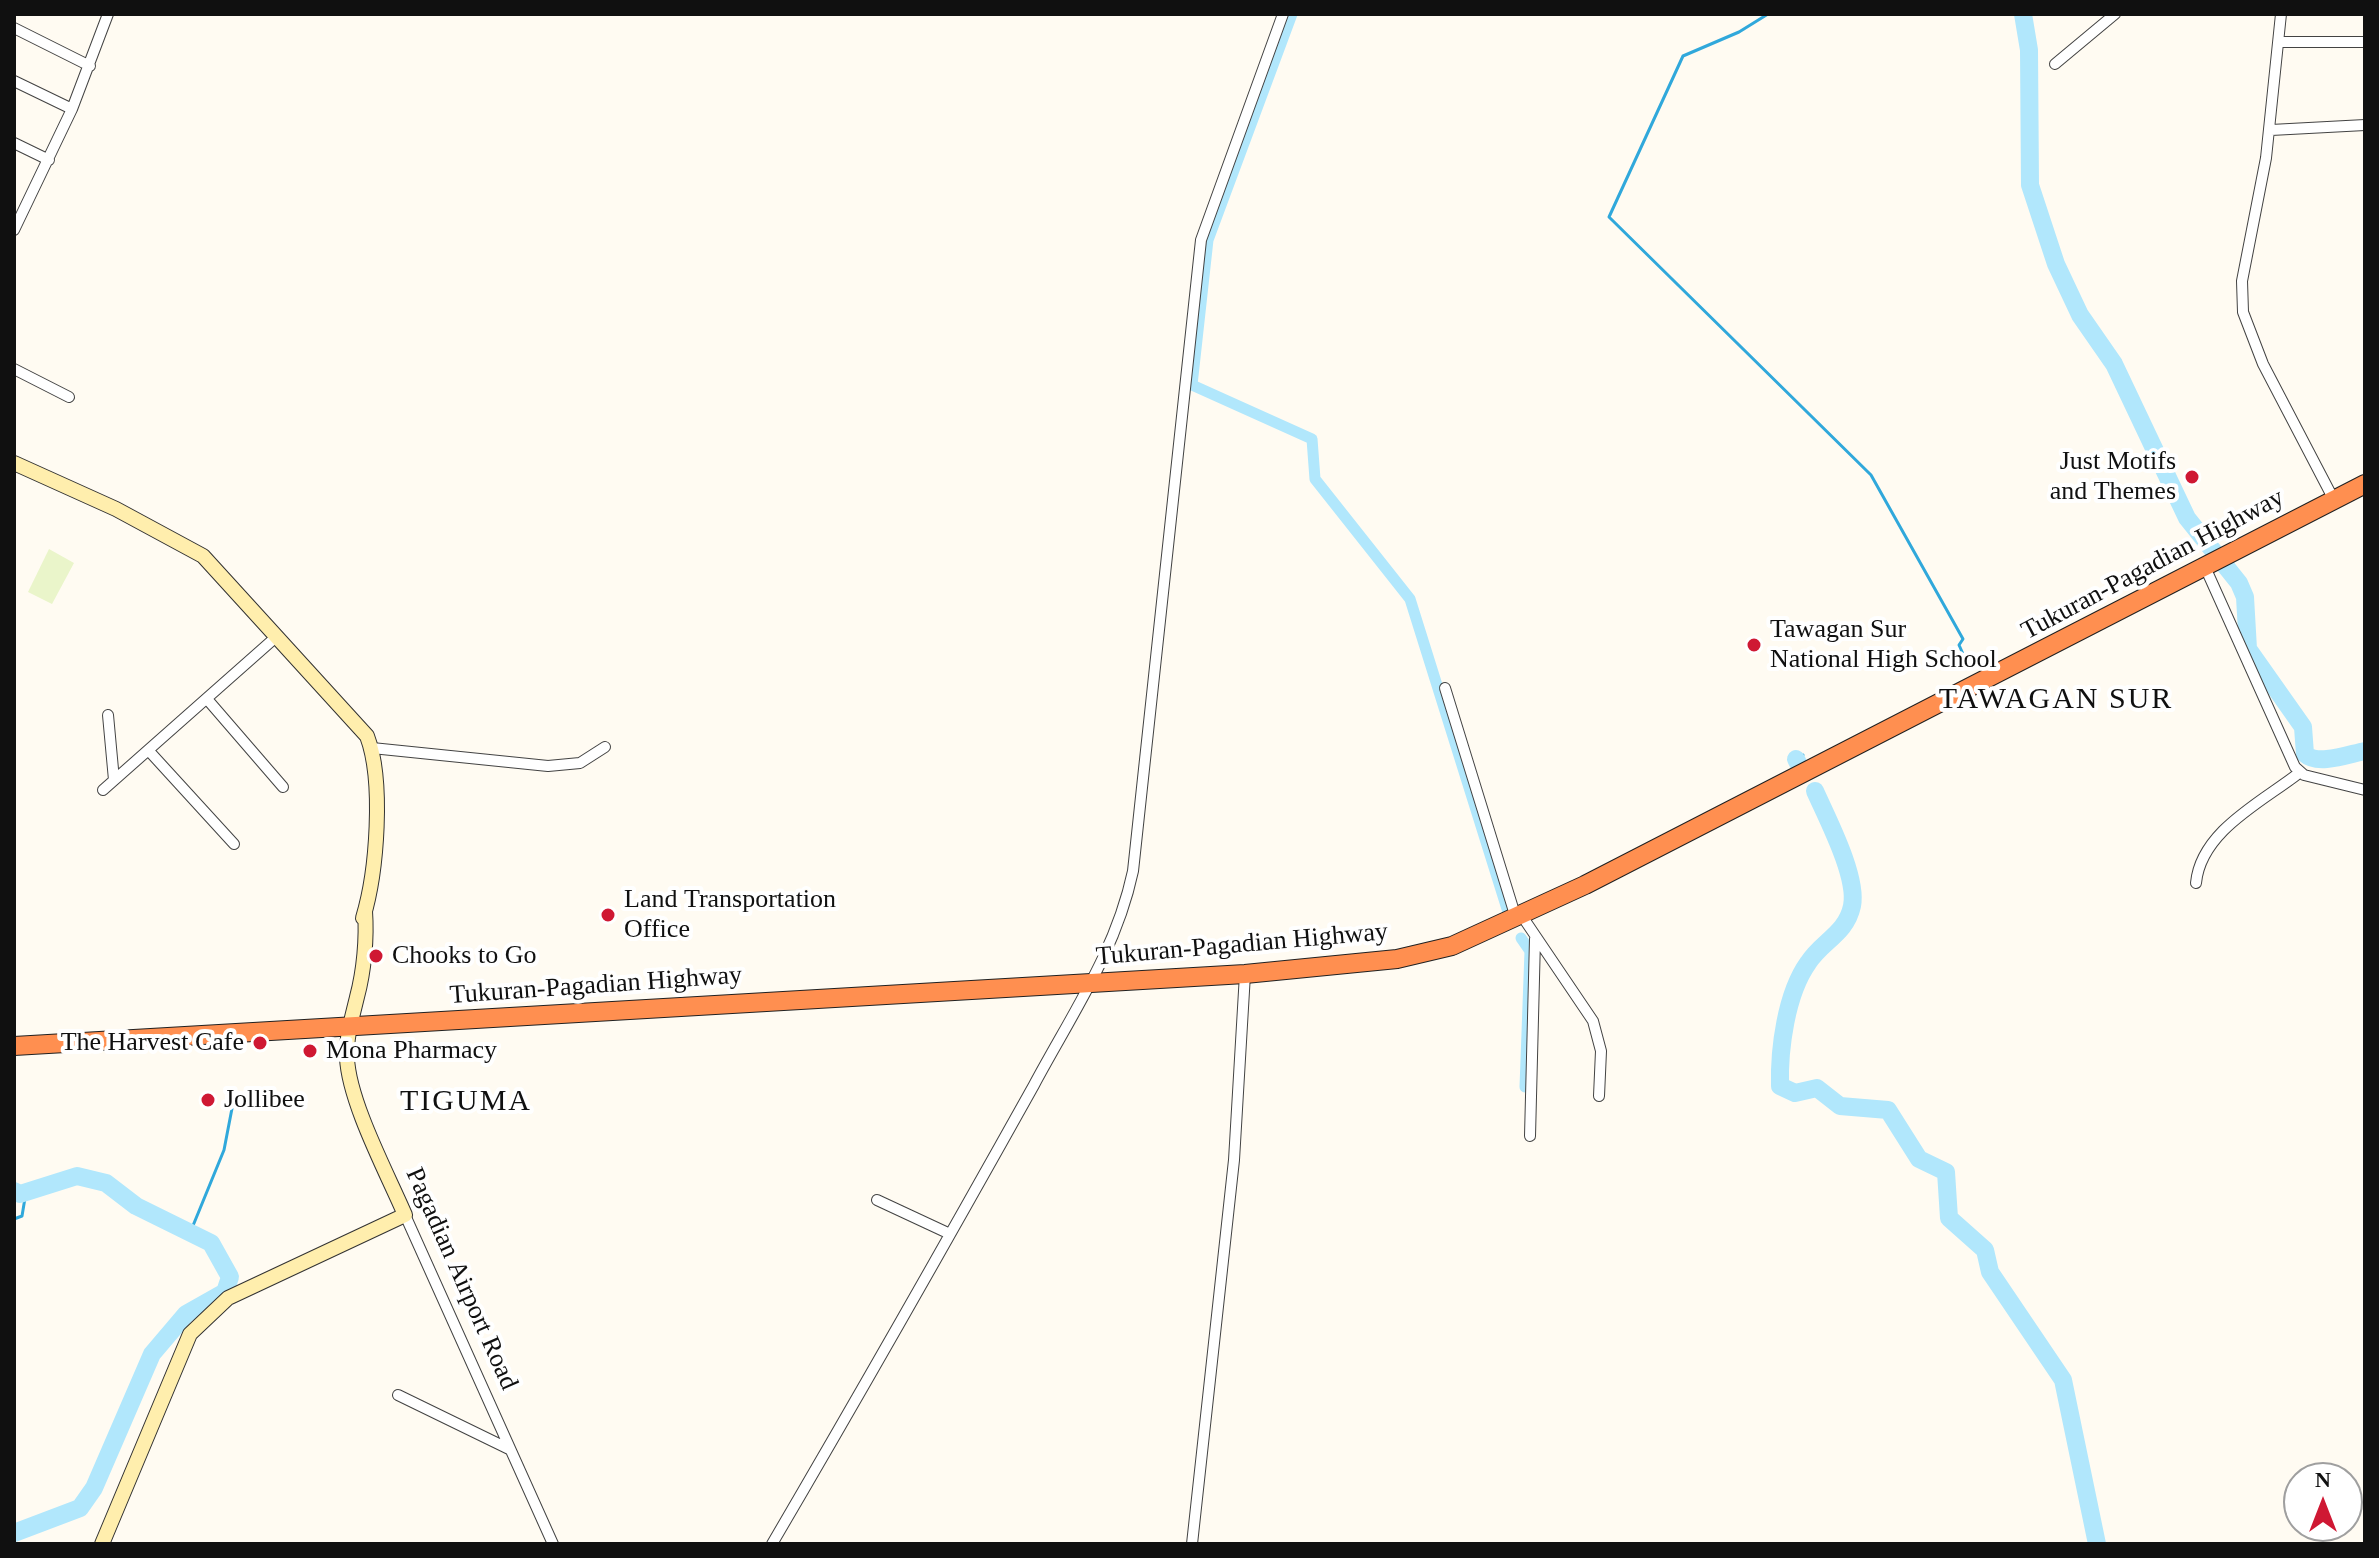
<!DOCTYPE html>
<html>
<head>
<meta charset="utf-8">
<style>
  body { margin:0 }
  #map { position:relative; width:2379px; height:1558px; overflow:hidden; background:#fffbf2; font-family:Georgia,serif }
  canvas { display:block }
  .frame { position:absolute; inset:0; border:16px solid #101010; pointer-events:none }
  .north { position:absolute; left:2283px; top:1462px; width:80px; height:80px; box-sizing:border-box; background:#fff; border:2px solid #9f9f9f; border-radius:50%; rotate:0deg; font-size:22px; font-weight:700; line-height:32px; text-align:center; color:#101010 }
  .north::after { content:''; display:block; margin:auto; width:28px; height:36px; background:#cf1833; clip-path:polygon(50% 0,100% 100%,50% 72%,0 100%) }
</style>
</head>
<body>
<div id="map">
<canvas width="2379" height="1558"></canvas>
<div class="frame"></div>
<div class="north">N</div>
</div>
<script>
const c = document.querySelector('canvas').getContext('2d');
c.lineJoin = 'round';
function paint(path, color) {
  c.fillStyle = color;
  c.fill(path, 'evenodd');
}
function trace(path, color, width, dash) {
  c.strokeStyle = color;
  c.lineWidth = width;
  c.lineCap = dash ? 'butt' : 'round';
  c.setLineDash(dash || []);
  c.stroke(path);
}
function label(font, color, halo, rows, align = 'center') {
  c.font = font + ' Georgia,serif';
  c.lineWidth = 8;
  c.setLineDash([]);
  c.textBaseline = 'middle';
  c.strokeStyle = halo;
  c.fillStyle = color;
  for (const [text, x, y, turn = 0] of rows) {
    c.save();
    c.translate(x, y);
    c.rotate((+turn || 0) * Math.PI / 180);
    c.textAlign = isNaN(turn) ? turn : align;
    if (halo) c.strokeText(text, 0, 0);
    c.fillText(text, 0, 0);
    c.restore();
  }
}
paint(new Path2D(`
  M49,549L74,563L52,604L28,592Z`), '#eaf5ca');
trace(new Path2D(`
  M1768,14L1739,32L1683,56L1609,217L1871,475L1963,639L1959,645L1968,665
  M1796,759L1803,755
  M14,1219L22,1216L26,1192
  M190,1233L224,1150L234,1098`), '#30a8db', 3);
trace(new Path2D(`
  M1292,14L1208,240L1192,385L1312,439L1315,479L1410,599L1508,912
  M1521,938L1530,951L1525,1087`), '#b1e7fc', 11);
trace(new Path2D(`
  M2023,14L2029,50L2030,185L2056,264L2080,315L2114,364L2187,518L2239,583L2245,597L2248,649L2303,727L2305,754C2318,766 2349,754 2365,751
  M1796,759L1798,763
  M1815,791C1827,818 1858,877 1852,906C1846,934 1822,941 1808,963C1786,994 1779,1049 1780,1086L1795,1093L1817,1088L1840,1106L1888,1110L1919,1159L1946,1172L1949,1218L1985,1250L1990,1272L2063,1380L2097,1544
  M14,1191L20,1194L77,1176L106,1183L136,1206L211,1243L230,1277L225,1292L186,1314L152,1354L94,1488L80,1508L14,1533`), '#b1e7fc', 18);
const street = new Path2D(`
  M2281,14L2266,158L2242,281L2243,312L2263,364L2334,500
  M14,28L90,66
  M2279,42H2365
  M2055,64L2115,14
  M14,81L72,109
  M2271,130L2365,125
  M14,143L49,160
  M14,230L72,109L108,14
  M14,369L69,397
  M2205,567L2295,767L2304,775L2365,790
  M1445,688L1516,918
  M207,699L283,787
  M108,715L114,780
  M372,748L548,766L580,763L605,747
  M149,751L234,844
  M103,790L276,637
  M2196,883C2201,831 2262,802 2299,773
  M1522,916L1593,1021L1601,1051L1599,1096
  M1530,1136L1535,939
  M877,1200L950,1234
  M405,1215L553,1544
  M398,1395L509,1449
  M772,1544C861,1392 948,1239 1034,1085C1072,1014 1116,951 1133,871L1201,240L1283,14
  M1192,1544L1234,1160L1245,974`);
const secondary = new Path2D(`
  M14,463L116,509L203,556L367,736C384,781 377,872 363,918
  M102,1544L190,1334L228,1298L405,1215C387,1173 349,1102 347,1058C346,1037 352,1018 357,997C364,971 367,938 365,911`);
const highway = new Path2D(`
  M14,1046L1245,974L1397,959L1452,946L1585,885L2365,484`);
trace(street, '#434343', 12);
trace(secondary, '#323232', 16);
trace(highway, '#212121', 20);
trace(street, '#fff', 10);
trace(secondary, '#ffeead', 14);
trace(highway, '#ff8f50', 18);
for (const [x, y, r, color] of [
  [2192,477,8,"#cf1833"],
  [1754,645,8,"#cf1833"],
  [608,915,8,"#cf1833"],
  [376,956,8,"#cf1833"],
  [260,1043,8,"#cf1833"],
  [310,1051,8,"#cf1833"],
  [208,1100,8,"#cf1833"]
]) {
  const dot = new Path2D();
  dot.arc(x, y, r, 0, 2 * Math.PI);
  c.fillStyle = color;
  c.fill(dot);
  trace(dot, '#fff', 3);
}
label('26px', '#101010', '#fff', [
  ["Just Motifs",2176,462,"right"],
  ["and Themes",2176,492,"right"],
  ["Tawagan Sur",1770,630],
  ["National High School",1770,660],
  ["Land Transportation",624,900],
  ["Office",624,930],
  ["Chooks to Go",392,956],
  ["The Harvest Cafe",244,1043,"right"],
  ["Mona Pharmacy",326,1051],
  ["Jollibee",224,1100]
], 'left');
label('26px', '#101010', '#fff', [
  ["Tukuran-Pagadian Highway",2153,565,-28],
  ["Tukuran-Pagadian Highway",1242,945,-5],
  ["Tukuran-Pagadian Highway",596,986,-4],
  ["Pagadian Airport Road",461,1279,66]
]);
c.letterSpacing = '2px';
label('30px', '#101010', '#fff', [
  ["TAWAGAN SUR",2056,700],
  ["TIGUMA",466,1102]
]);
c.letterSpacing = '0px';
</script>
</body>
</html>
